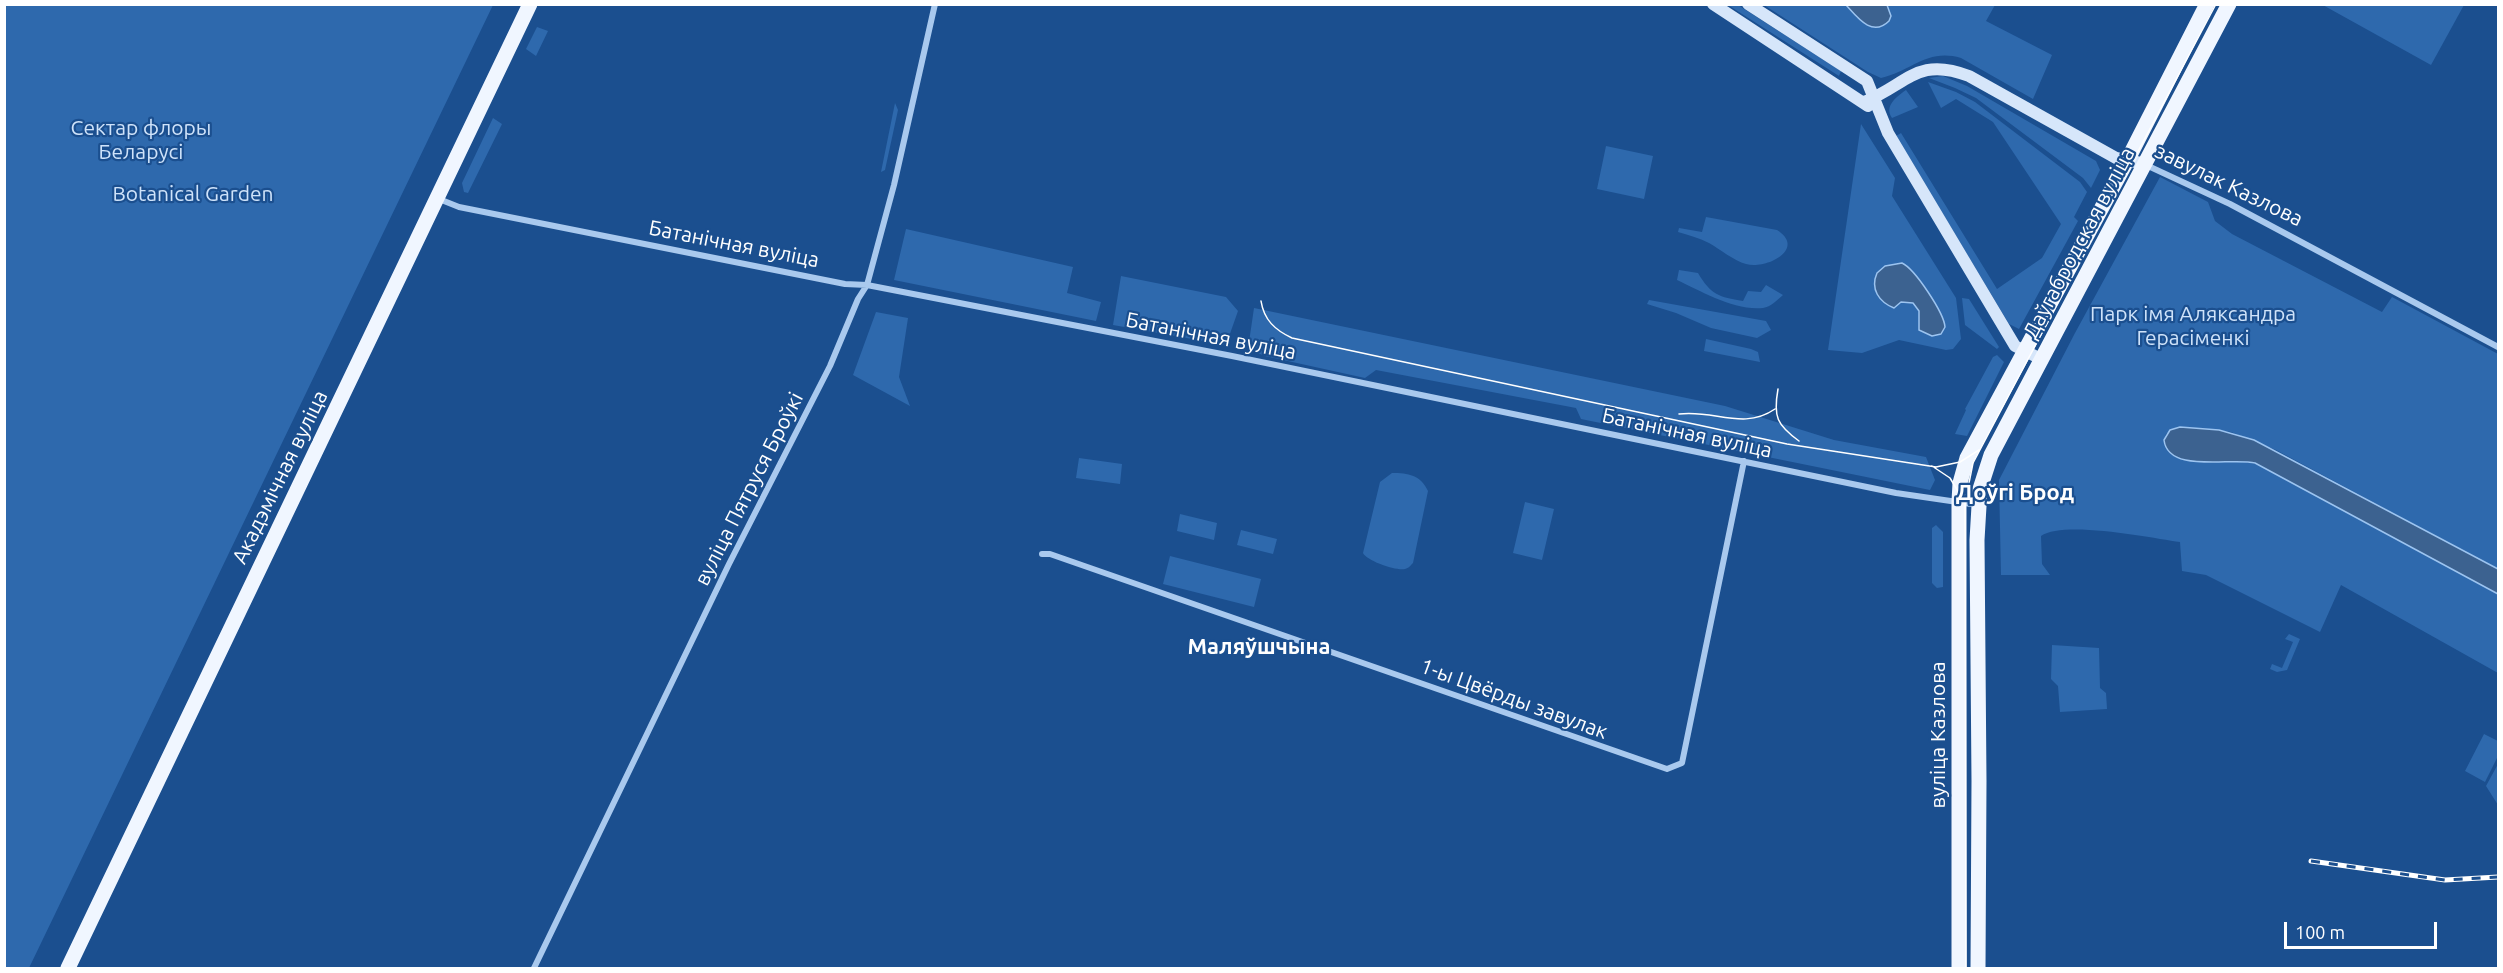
<!DOCTYPE html>
<html>
<head>
<meta charset="utf-8">
<style>
  body { margin:0 }
  #map { position:relative; width:2503px; height:973px; overflow:hidden; background:#1b4f8f; font-family:Ubuntu,sans-serif }
  canvas { display:block }
  .frame { position:absolute; inset:0; border:6px solid #fff; pointer-events:none }
  .scale { position:absolute; left:2284px; top:922px; width:153px; height:27px; box-sizing:border-box; border:3px solid #fff; border-top:0; padding-left:8px; font-size:18px; line-height:21px; white-space:nowrap; color:#fff; -webkit-text-stroke:4px #1b4f8f; paint-order:stroke }
</style>
</head>
<body>
<div id="map">
<canvas width="2503" height="973"></canvas>
<div class="frame"></div>
<div class="scale">100 m</div>
</div>
<script>
const c = document.querySelector('canvas').getContext('2d');
c.lineJoin = 'round';
function paint(path, color) {
  c.fillStyle = color;
  c.fill(path, 'evenodd');
}
function trace(path, color, width, dash) {
  c.strokeStyle = color;
  c.lineWidth = width;
  c.lineCap = dash ? 'butt' : 'round';
  c.setLineDash(dash || []);
  c.stroke(path);
}
function label(font, color, halo, rows, align = 'center') {
  c.font = font + ' Ubuntu,sans-serif';
  c.lineWidth = 4.5;
  c.setLineDash([]);
  c.textBaseline = 'middle';
  c.strokeStyle = halo;
  c.fillStyle = color;
  for (const [text, x, y, turn = 0] of rows) {
    c.save();
    c.translate(x, y);
    c.rotate((+turn || 0) * Math.PI / 180);
    c.textAlign = isNaN(turn) ? turn : align;
    if (halo) c.strokeText(text, 0, 0);
    c.fillText(text, 0, 0);
    c.restore();
  }
}
paint(new Path2D(`
  M2321,4H2464V5L2431,65Z
  M4,5H493L29,968H4Z
  M1728,5H1738L1841,71L1839,76Z
  M1764,5H1846L1857,18L1889,10L1887,5H1995L1986,21L2052,55L2033,99L1961,58C1927,48 1912,71 1881,78L1868,72Z
  M537,27L548,31L536,56L526,49Z
  M1943,76L1967,86L2096,161L2100,170L2091,188L2083,178L1976,98L1955,88L1929,78Z
  M1928,82L1956,92L1975,102L2080,182L2087,192L2074,217L2078,221L2019,329L2009,324L1896,136L1901,133L1997,289L2042,258L2061,224L1993,122L1956,99L1941,108Z
  M1906,90L1918,107L1892,118C1884,106 1896,97 1906,90Z
  M895,103L898,110L885,170L881,172Z
  M493,118L502,124L468,193L464,192L462,183Z
  M1861,124L1895,178L1892,196L1956,298L1961,339L1953,349L1946,350L1899,340L1862,353L1828,350Z
  M1606,146L1653,156L1644,199L1597,189Z
  M2160,177L2208,202L2215,221L2232,234L2382,312L2392,297L2498,354V569L2276,450L2231,432L2219,430L2180,427L2166,434L2164,444C2185,477 2230,452 2265,467L2498,594V673L2341,585L2320,632L2206,575L2182,571L2180,542C2151,538 2064,520 2041,536L2042,564L2050,575H2001L1999,480L2075,333Z
  M1706,217L1777,230C1807,249 1766,270 1746,264C1734,261 1720,249 1709,243C1699,238 1688,235 1678,232L1679,228L1702,232Z
  M906,229L1073,267L1067,293L1101,302L1096,321L894,280Z
  M1679,270L1698,273C1711,295 1719,297 1743,301L1748,291L1761,292L1766,285L1783,295C1777,300 1771,307 1763,308C1734,311 1701,291 1677,280Z
  M1121,276L1226,297L1238,311L1226,345L1113,325Z
  M1962,298L1969,299L1999,347L1997,349L1965,325Z
  M1649,300L1766,321L1771,330L1757,338L1711,328L1676,313L1647,304Z
  M1254,308L1725,406L1834,440L1926,457L1935,480L1930,490L1581,419L1576,408L1376,370L1365,378L1265,356L1248,349Z
  M876,312L908,318L899,377L910,406L853,375Z
  M1706,339L1751,349L1758,352L1760,362L1704,351Z
  M1997,355L2004,362L1967,436L1955,434L1966,410L1965,409L1993,357Z
  M1079,458L1122,464L1120,484L1076,478Z
  M1392,473C1408,473 1421,475 1428,491L1413,563C1410,566 1409,568 1405,569C1396,571 1367,561 1363,553L1380,482Z
  M1525,502L1554,509L1542,560L1513,553Z
  M1180,514L1217,523L1214,540L1177,531Z
  M1936,525L1943,532V587L1937,588L1932,583V528Z
  M1241,530L1277,539L1273,554L1237,545Z
  M1170,556L1261,579L1254,607L1163,584Z
  M2289,634L2300,639L2287,670L2277,672L2270,669L2272,664L2282,668L2293,642L2285,639Z
  M2052,645L2099,648L2100,688L2106,693L2107,709L2060,712L2058,686L2051,679Z
  M2484,734L2498,741V756L2485,782L2465,771Z
  M2498,764V805L2486,786Z`), '#2e69ad');
const water = new Path2D(`
  M1846,5H1887L1891,16L1889,21C1872,38 1857,17 1846,5Z
  M1902,263C1915,269 1944,313 1945,327L1941,334L1932,336L1919,330V311L1913,303L1901,302L1894,308C1879,302 1870,289 1877,273L1885,266Z
  M2180,427L2219,430L2254,440L2498,569V594L2255,463C2232,457 2168,474 2164,440L2170,430Z`);
paint(water, '#3c6290');
trace(water, '#9cc4f0', 1.5);
trace(new Path2D(`
  M2146,165L2230,204L2498,347
  M439,199L459,207L845,284L867,285L1232,356L1896,493L1978,505
  M1042,554H1050L1667,769L1682,763L1744,461
  M534,968L729,564L830,366L858,299L867,285L894,185L935,4`), '#a9c9ee', 6);
trace(new Path2D(`
  M1713,4L1868,106
  M1748,4L1867,81L1888,133L2015,346L2041,359
  M1864,102C1908,84 1917,56 1969,76L2116,158L2146,164`), '#d6e6fa', 12);
trace(new Path2D(`
  M68,968L530,4
  M1959,968V502L1960,483L1967,458L2127,161L2207,4
  M1978,968L1979,781L1977,540L1980,489L1991,455L2229,4`), '#f0f6ff', 15);
trace(new Path2D(`
  M1261,301C1264,320 1275,330 1292,338L1787,444L1936,467L1960,462L1979,450
  M1778,389C1773,417 1777,425 1799,441
  M1679,414C1714,409 1743,431 1775,409
  M1932,466L1950,478L1965,503
  M1966,968L1965,503L1973,463L2216,4`), '#fff', 1.5);
const rail = new Path2D(`
  M2311,861L2445,880L2498,877`);
trace(rail, '#fff', 5);
trace(rail, '#1b4f8f', 3, [9]);
label('21px', '#cfe3fa', '#1b4f8f', [
  ["Сектар флоры",141,128],
  ["Беларусі",141,152],
  ["Botanical Garden",193,194],
  ["Парк імя Аляксандра",2193,314],
  ["Герасіменкі",2193,338]
]);
label('21px', '#fff', '#1b4f8f', [
  ["завулак Казлова",2229,185,26],
  ["Даўгабродская вуліца",2079,243,-62],
  ["Батанічная вуліца",734,244,11],
  ["Батанічная вуліца",1211,336,11],
  ["Батанічная вуліца",1687,433,12],
  ["Акадэмічная вуліца",280,477,-64],
  ["вуліца Пятруся Броўкі",749,489,-63],
  ["1-ы Цвёрды завулак",1514,699,20],
  ["вуліца Казлова",1938,735,-90]
]);
label('bold 22px', '#fff', '#1b4f8f', [
  ["Доўгі Брод",2015,493],
  ["Маляўшчына",1259,647]
]);
</script>
</body>
</html>
